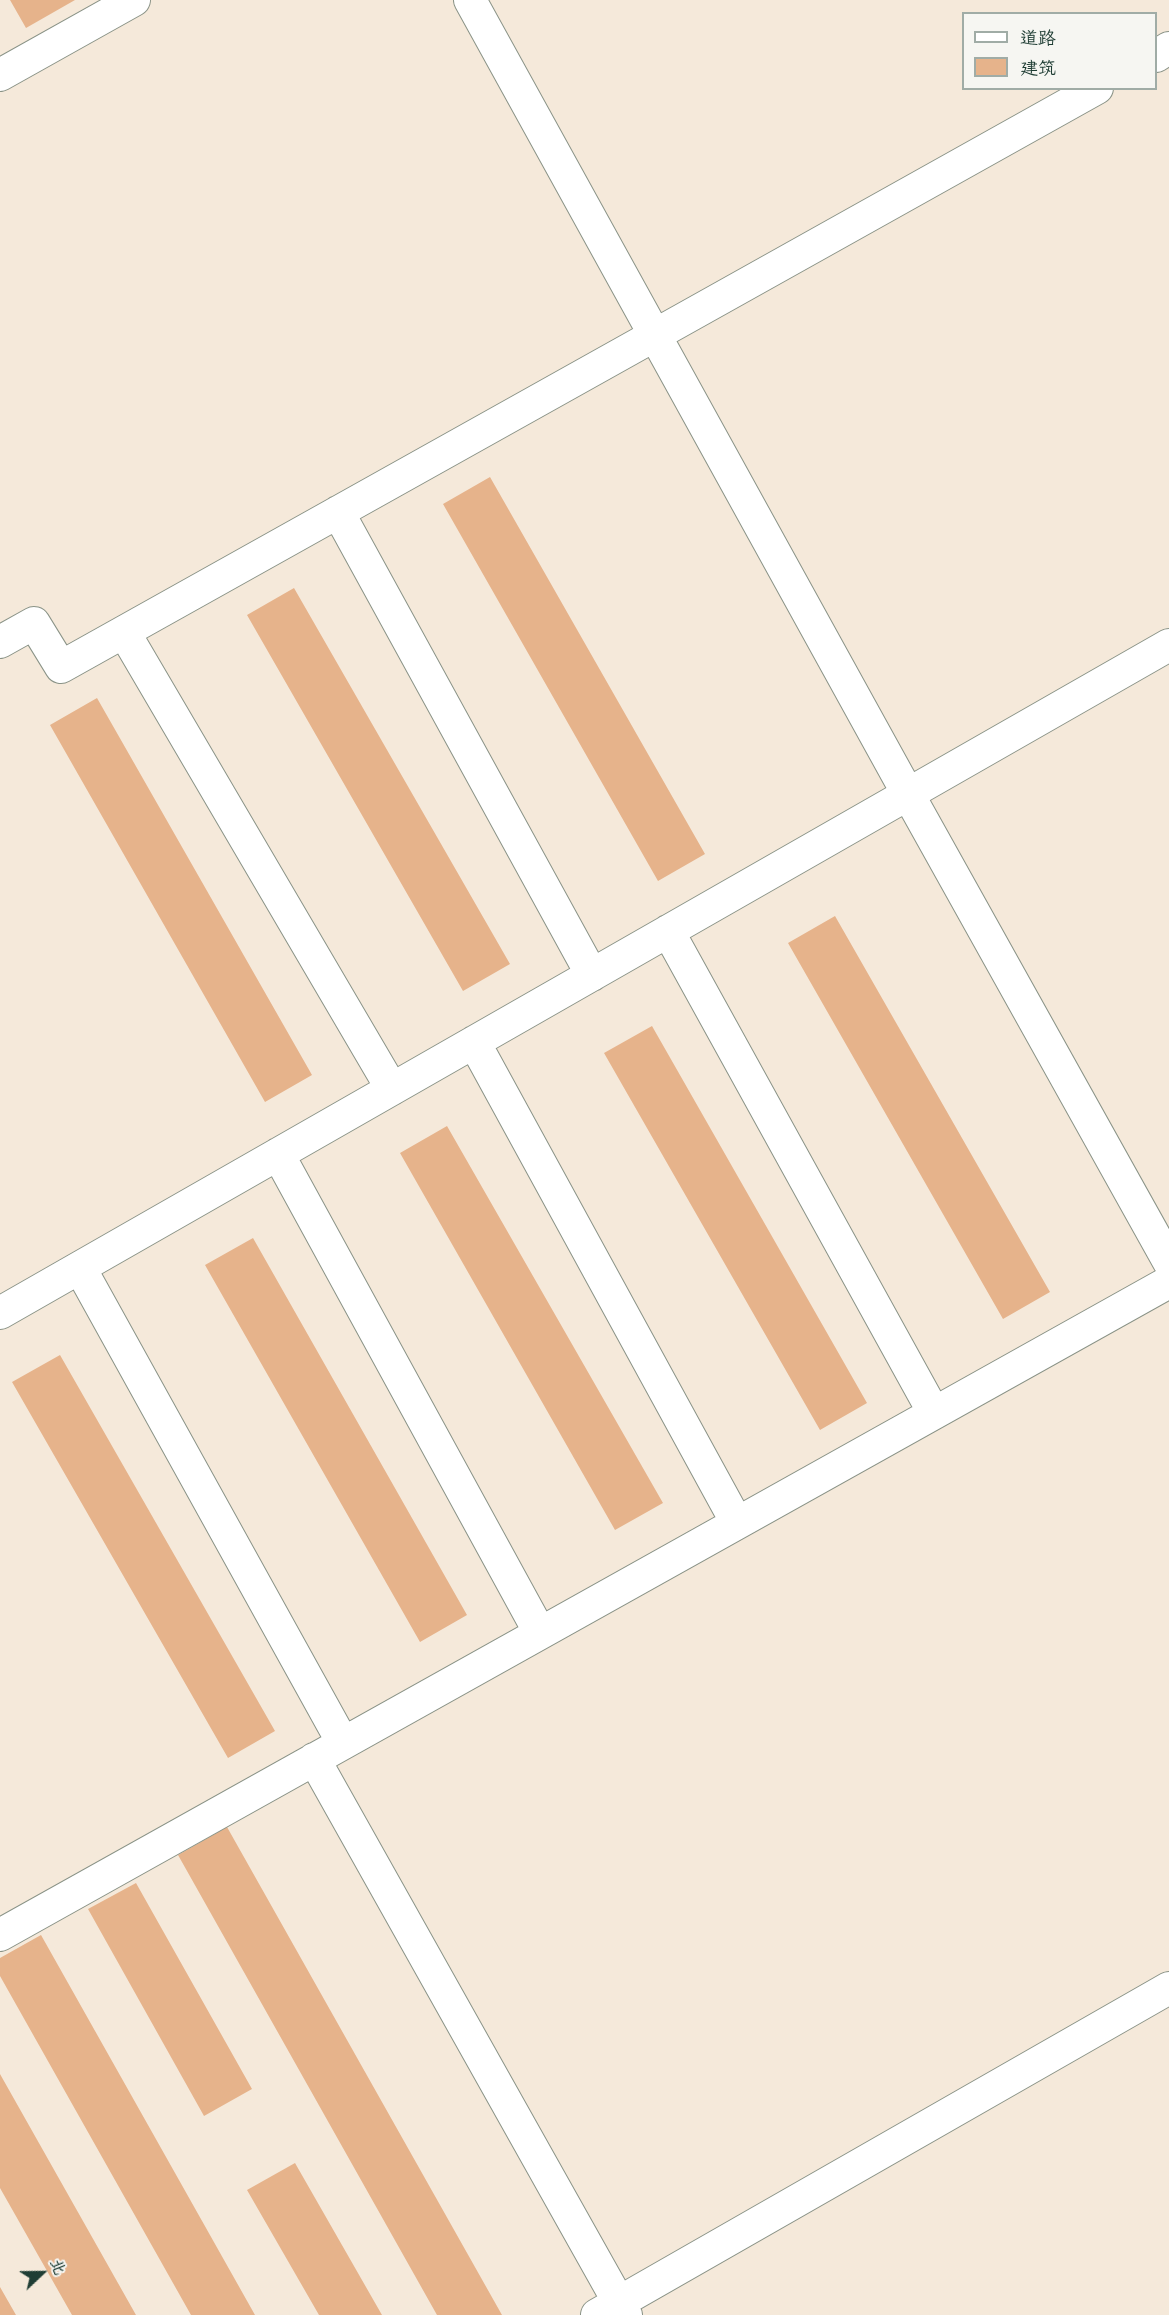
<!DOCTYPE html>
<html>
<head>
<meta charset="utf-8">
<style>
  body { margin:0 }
  #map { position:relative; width:1169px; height:2315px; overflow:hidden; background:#f5e9da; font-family:Delius,"LXGW WenKai TC",sans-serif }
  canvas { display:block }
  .legend { position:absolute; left:962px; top:12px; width:195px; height:78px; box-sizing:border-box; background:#f6f6f2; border:2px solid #a0aca6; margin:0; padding:8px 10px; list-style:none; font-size:18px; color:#1f3d34 }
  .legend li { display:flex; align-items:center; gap:12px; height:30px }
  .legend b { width:30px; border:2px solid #a0aca6 }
  .north { position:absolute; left:12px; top:2243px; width:60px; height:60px; -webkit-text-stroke:4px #f6f6f2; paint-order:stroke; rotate:68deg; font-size:16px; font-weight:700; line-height:24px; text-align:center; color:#1f3d34 }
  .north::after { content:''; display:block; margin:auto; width:21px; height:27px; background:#1f3d34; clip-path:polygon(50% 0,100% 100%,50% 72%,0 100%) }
</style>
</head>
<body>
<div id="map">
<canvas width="1169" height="2315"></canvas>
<ul class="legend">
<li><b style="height:8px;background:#fff"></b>道路</li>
<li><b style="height:16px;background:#e6b38b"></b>建筑</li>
</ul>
<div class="north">北</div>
</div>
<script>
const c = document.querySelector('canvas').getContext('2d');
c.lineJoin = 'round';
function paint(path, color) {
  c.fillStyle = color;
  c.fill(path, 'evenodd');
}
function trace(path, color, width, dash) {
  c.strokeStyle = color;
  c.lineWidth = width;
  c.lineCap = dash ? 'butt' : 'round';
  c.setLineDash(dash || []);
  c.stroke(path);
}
paint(new Path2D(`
  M10,0H75L26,28Z
  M490,477L705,854L658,881L443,504Z
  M294,588L510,964L463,991L247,615Z
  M97,698L312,1075L265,1102L50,725Z
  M835,916L1050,1292L1003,1319L788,943Z
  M652,1026L867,1403L820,1430L604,1053Z
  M447,1126L663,1503L615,1530L400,1153Z
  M253,1238L467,1615L420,1642L205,1265Z
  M60,1355L275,1731L228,1758L12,1382Z
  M227,1827L502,2315H437L178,1855Z
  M136,1883L252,2089L204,2116L88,1909Z
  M41,1935L255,2315H191L0,1976V1958Z
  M0,2074L136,2315H72L0,2188Z
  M295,2163L382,2315H319L247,2190Z
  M0,2287L16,2315H0Z`), '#e6b38b');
const minor = new Path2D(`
  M470,0L908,794L1169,1262
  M1156,56L1169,48
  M0,75L134,0
  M338,512L592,975
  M124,632L392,1089
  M0,642L34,623L61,667L1097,88
  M668,931L934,1413
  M474,1042L737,1523
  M278,1154L540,1633
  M80,1268L343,1743
  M0,1313L1169,645
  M314,1759L626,2315
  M0,1935L1169,1282
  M597,2315L1169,1988`);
trace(minor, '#8a9387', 34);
trace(minor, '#fff', 32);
</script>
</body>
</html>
